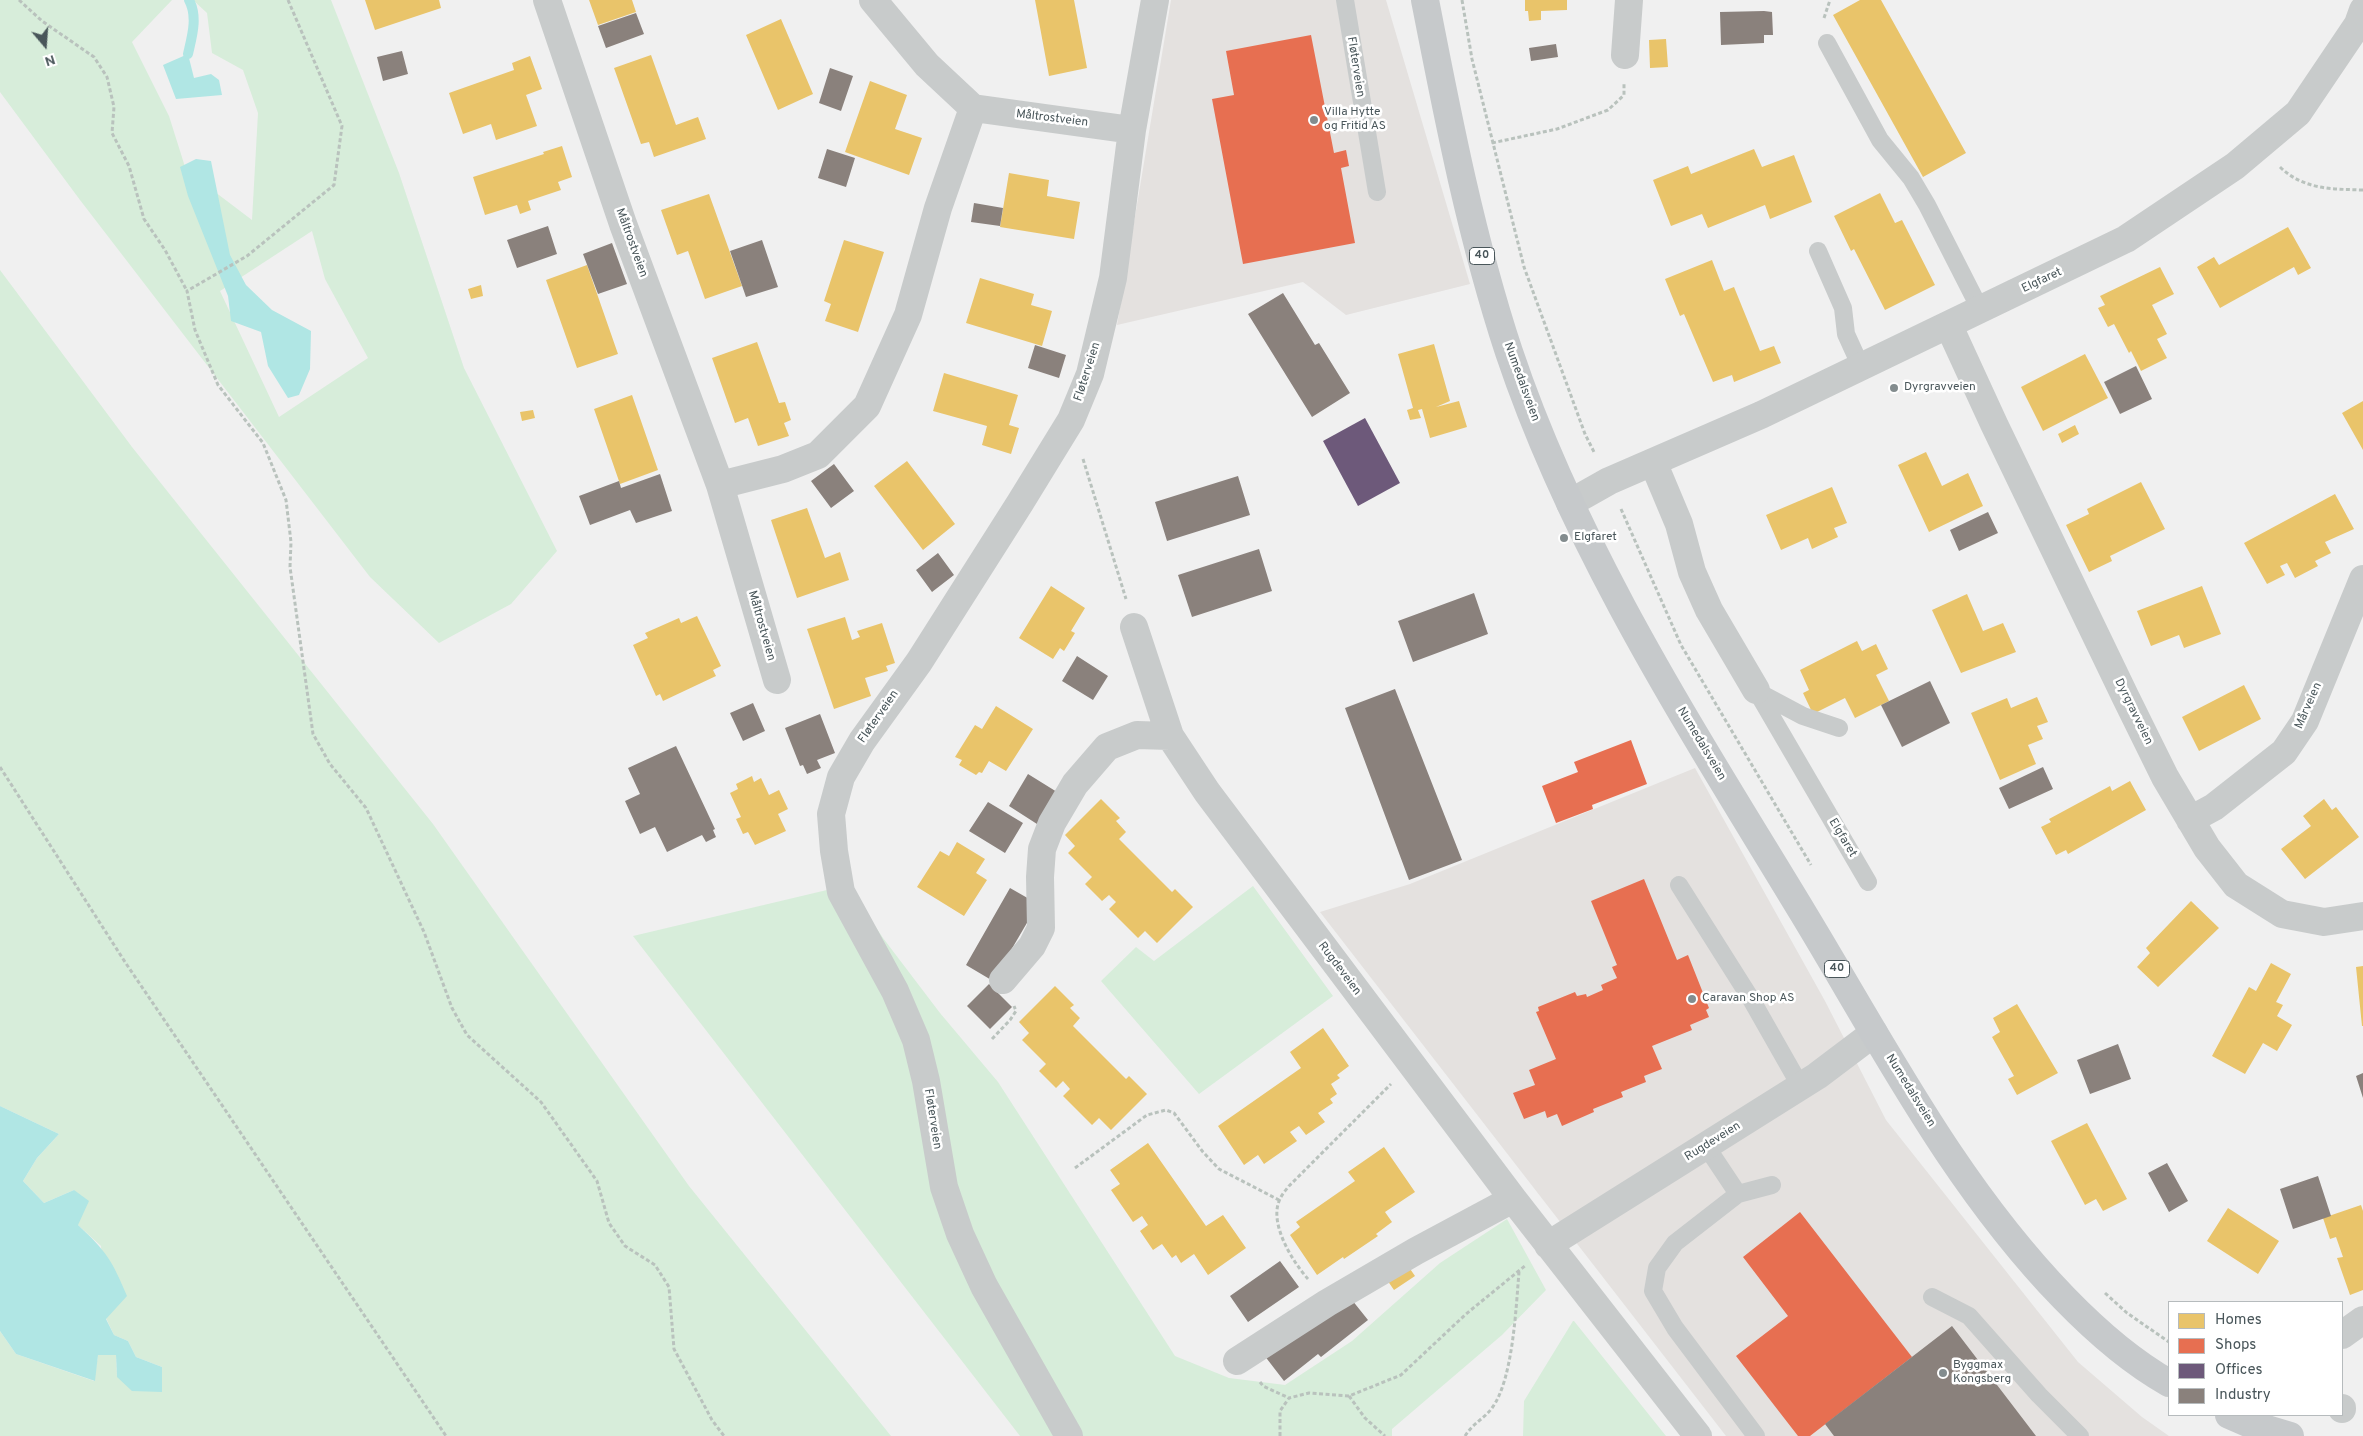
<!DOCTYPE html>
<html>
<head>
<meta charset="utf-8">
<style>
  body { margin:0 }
  #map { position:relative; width:2363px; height:1436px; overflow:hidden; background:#f0f0f0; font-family:Overpass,sans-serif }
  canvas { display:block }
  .legend { position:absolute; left:2168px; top:1301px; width:175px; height:115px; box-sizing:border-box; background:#fff; border:1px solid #b6bbbd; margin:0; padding:6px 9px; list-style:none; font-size:15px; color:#49565a }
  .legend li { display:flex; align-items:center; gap:10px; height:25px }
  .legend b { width:25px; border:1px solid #b6bbbd }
  .north { position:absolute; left:20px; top:20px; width:50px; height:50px; -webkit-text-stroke:4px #fff; paint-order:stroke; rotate:162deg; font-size:14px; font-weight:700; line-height:20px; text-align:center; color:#49565a }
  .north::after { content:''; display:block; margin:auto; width:18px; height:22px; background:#49565a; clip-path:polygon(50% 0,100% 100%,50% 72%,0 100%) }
</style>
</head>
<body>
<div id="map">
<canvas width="2363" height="1436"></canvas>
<ul class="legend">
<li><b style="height:14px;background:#e9c46a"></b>Homes</li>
<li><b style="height:14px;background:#e76f51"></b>Shops</li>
<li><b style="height:14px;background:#6d597a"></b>Offices</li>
<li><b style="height:14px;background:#8a817c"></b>Industry</li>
</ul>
<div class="north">N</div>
</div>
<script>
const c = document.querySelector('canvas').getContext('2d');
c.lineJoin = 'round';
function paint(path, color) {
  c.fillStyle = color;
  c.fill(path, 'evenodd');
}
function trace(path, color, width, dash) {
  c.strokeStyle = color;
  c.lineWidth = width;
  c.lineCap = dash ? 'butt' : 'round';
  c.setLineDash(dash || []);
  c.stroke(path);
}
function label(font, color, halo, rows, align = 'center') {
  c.font = font + ' Overpass,sans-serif';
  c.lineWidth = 5;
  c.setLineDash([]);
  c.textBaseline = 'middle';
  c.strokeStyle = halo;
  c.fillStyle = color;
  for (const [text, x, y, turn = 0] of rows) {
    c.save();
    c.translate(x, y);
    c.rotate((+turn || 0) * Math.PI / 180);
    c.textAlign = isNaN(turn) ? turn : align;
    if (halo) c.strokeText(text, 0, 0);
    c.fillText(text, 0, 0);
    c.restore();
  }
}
paint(new Path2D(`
  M1171,0H1386L1470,284L1346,315L1303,282L1117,325Z
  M1695,768L1825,1001L1886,1120L2078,1362L2142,1417L2169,1436H1726L1320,912L1410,884Z`), '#e4e1df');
paint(new Path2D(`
  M0,0H172L132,42L169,116L186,170L252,220L258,113L243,70L212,53L207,13L193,0H331L399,173L464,368L557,551L511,604L439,643L370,577L80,200L0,92ZM312,231L325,279L368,358L279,417L220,291Z
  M0,270L132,447L433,824L689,1186L891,1436H0V1331L16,1354L94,1381L98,1355H116L117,1377L162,1367L136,1357L128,1341L114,1335L106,1318L101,1246L78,1225L74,1190L44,1203L23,1181L37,1158L59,1134L0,1106Z
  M848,885L883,938L940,1013L998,1082L1175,1356L1229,1378L1285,1385L1352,1341L1440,1263L1507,1219L1546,1290L1502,1335L1392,1429V1436H1020L633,936Z
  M1253,886L1333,996L1199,1094L1101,981L1136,947L1154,961Z
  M1573,1321H1574L1666,1436H1523L1524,1401Z`), '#d7edda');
paint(new Path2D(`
  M188,54L194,78L211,74L219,80L222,95L176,99L163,65Z
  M196,159L211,161L230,255L246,285L272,310L311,331L310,369L299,395L288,398L268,366L261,332L231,321L228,296L188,196L180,167Z
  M0,1106L59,1134L37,1158L23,1181L44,1203L74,1190L89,1201L78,1225C106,1251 112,1260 127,1296L106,1319L114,1335L128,1341L136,1357L162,1367V1392L132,1391L117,1377L116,1355H98L95,1381L16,1354L0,1331Z`), '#b0e6e4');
paint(new Path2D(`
  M365,0H439L441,8L375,30Z
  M589,0H632L636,12L598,25Z
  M1035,0H1074L1087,68L1049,76Z
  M1525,0H1567V10L1541,11V20L1529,21L1528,11H1525Z
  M1860,0H1881L1966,153L1923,177L1833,15Z
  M781,19L813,94L778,110L746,35Z
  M1666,39L1668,67L1650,68L1649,40Z
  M651,55L676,125L698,117L706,139L654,157L649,142L641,144L614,68Z
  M530,56L542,89L526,95L537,126L496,140L491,124L463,134L449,93L514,70L512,63Z
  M870,81L907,95L895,129L922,138L909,175L845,152Z
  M562,146L572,177L558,182L561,190L528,201L531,210L520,214L517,205L485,215L473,177L544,154L543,152Z
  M1754,149L1762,167L1794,155L1812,202L1770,219L1765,205L1708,228L1702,214L1671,226L1653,180L1688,166L1691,174Z
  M1009,173L1049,180L1047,196L1080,202L1074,239L1000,227Z
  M1880,193L1895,223L1902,220L1935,285L1885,310L1854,249L1851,251L1834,216Z
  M709,194L742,286L705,299L688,251L677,255L661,210Z
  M2288,227L2311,268L2298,275L2294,267L2220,308L2197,267L2214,257L2219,265Z
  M844,240L884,252L858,332L825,321L831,304L824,301Z
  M1712,260L1724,291L1734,287L1760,351L1774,346L1781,363L1734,382L1732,375L1713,382L1684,314L1680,316L1665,279Z
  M587,265L618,354L577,368L546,280Z
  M2160,267L2174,294L2152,305L2167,334L2157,339L2167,358L2141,371L2131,351L2129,353L2114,324L2108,327L2098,308L2105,305L2100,296Z
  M980,278L1034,294L1031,305L1052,311L1042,346L966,323Z
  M481,285L483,296L471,299L468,289Z
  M757,342L779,403L785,402L791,420L784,423L789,436L758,446L748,418L735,423L712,358Z
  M1434,344L1450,401L1436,407L1459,401L1467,427L1430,438L1422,409L1418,410L1421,418L1410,420L1407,410L1413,408L1398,354Z
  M2085,354L2108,398L2043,431L2021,387Z
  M944,373L1018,395L1009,425L1019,428L1011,454L982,445L987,426L933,411Z
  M632,395L658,470L620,484L594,409Z
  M2363,401V450L2342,413Z
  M533,410L535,418L522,421L520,412Z
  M2075,425L2079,434L2062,443L2058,434Z
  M1926,452L1942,486L1968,473L1983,506L1929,532L1898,465Z
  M907,461L955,524L923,550L874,486Z
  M2141,482L2165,529L2110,556L2112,561L2089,572L2066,525L2089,514L2087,509Z
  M1832,487L1847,523L1834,528L1838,537L1812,549L1808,538L1781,550L1766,515Z
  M2335,494L2354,529L2325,542L2331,553L2315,561L2318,566L2295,578L2287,563L2280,566L2285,575L2267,584L2244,543Z
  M807,508L825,558L840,552L849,580L797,598L771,520Z
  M1051,586L1085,608L1071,631L1075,633L1064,651L1060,648L1053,659L1019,638Z
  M2202,586L2221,634L2184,648L2179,635L2151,646L2137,611Z
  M1967,594L1983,631L2003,623L2016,652L1961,673L1932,610Z
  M697,616L721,666L713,670L716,676L663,701L660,694L656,696L633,645L648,638L645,633L679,618L681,623Z
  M845,617L852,640L860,637L857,631L882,623L895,663L886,666L888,671L865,678L871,696L834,709L807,629Z
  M1857,641L1862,651L1876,644L1888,669L1876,675L1889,701L1855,718L1845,698L1813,714L1803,693L1809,690L1800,670Z
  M2244,685L2261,719L2199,751L2182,717Z
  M2037,697L2048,722L2037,726L2043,739L2028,745L2036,764L2000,780L1971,713L2007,698L2011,708Z
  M996,706L1033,729L1006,771L989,761L982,773L979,772L976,775L959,765L962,760L955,757L975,725L982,729Z
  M752,776L754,782L761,778L769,795L779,790L788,809L778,814L786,831L755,845L748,832L743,834L736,819L741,817L730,793L738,789L736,784Z
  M2130,781L2146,810L2068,854L2066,850L2056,855L2041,827L2051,822L2049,819L2110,786L2112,791Z
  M1101,799L1120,818L1116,821L1126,832L1119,839L1172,892L1175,889L1193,907L1157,943L1145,931L1138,938L1109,909L1116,902L1109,895L1102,901L1085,884L1092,877L1068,853L1075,846L1065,835Z
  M2324,799L2332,810L2336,807L2359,837L2305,879L2281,849L2311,826L2303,816Z
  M957,842L985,859L976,873L987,880L964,916L917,887L940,851L949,856Z
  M2191,901L2219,928L2158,987L2137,967L2150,953L2146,948Z
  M2271,963L2291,974L2276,1002L2283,1005L2277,1016L2292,1025L2277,1051L2263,1043L2245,1074L2212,1056L2249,987L2256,991Z
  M2363,966V1026H2362L2356,967Z
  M1055,986L1074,1005L1070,1008L1080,1018L1073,1026L1126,1079L1129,1076L1147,1094L1111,1130L1099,1118L1092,1125L1063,1096L1070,1089L1063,1081L1056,1088L1039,1071L1046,1064L1022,1040L1029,1033L1019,1022Z
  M2017,1004L2058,1073L2017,1095L2008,1079L2014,1076L1992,1037L2000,1032L1993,1018Z
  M1323,1028L1349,1066L1337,1075L1340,1078L1331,1084L1337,1094L1330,1099L1333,1103L1318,1113L1325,1122L1306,1135L1299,1126L1290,1132L1297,1141L1264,1164L1258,1155L1244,1165L1218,1126L1301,1068L1290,1052Z
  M2087,1123L2127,1199L2103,1211L2096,1199L2085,1205L2051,1141Z
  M1148,1143L1206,1226L1223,1215L1246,1248L1208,1275L1194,1254L1181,1263L1176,1255L1172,1258L1162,1244L1153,1250L1140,1231L1148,1225L1142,1216L1133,1222L1111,1190L1120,1184L1110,1170Z
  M1384,1147L1415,1192L1385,1212L1392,1222L1376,1234L1378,1236L1344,1259L1343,1257L1317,1275L1290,1235L1300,1227L1296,1222L1355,1181L1348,1172Z
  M2361,1205L2363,1211V1290L2350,1295L2337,1258L2343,1257L2336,1237L2330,1239L2323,1218Z
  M2228,1208L2279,1241L2258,1274L2207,1241Z
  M1406,1263L1415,1276L1394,1290L1385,1277Z`), '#e9c46a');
paint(new Path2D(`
  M1311,35L1334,153L1346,150L1349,166L1341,168L1355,243L1243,264L1212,99L1234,95L1226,51Z
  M1631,740L1647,784L1592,805L1593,809L1556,823L1542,786L1578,772L1574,762Z
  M1644,879L1677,960L1688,955L1709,1008L1706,1010L1709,1017L1690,1025L1692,1030L1652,1046L1662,1069L1644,1076L1646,1082L1621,1092L1623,1097L1593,1109L1594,1112L1562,1126L1557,1114L1547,1118L1545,1111L1524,1119L1513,1093L1535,1085L1529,1070L1556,1059L1536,1012L1539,1011L1538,1007L1575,992L1577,996L1586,994L1587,997L1603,990L1601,985L1617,978L1612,967L1617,965L1591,901Z
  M1800,1212L1912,1357L1810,1436H1798L1736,1356L1788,1316L1743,1257Z`), '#e76f51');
paint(new Path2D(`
  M1365,418L1400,483L1358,506L1323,441Z`), '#6d597a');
paint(new Path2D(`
  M1764,11L1772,12L1773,35H1764V43L1721,45L1720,12Z
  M636,13L644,34L606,48L598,26Z
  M1556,44L1558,57L1531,61L1529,48Z
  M402,51L408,74L383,81L377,57Z
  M830,68L853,76L841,111L819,103Z
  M827,149L855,158L846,187L818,178Z
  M974,203L1003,208L1000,226L971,222Z
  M548,226L557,254L517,268L507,240Z
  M762,240L778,287L746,297L730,251Z
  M612,243L627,284L598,294L583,254Z
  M1283,293L1315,345L1319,343L1350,393L1312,417L1248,314Z
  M1035,345L1066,355L1059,378L1028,368Z
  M2136,366L2152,399L2120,414L2104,382Z
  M834,464L854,491L831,508L811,481Z
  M660,474L672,511L636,523L630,510L590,525L579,496L619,481L621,488Z
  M1238,476L1250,515L1167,541L1155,502Z
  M1988,512L1998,533L1959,551L1950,530Z
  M1259,549L1272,591L1192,617L1178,575Z
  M938,553L954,575L932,592L916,570Z
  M1474,593L1488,634L1413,662L1398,621Z
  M1077,656L1108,676L1093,700L1062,681Z
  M1930,681L1950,723L1902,747L1881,705Z
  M1395,689L1462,860L1409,880L1345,708Z
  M753,703L765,731L743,741L730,713Z
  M820,714L835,753L817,760L821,768L807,774L803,765L800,766L785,728Z
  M676,746L715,829L713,830L716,837L706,842L702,835L667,852L655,827L640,834L625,801L640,794L628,768Z
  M2043,767L2053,789L2009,809L1999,788Z
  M1028,774L1057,792L1037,824L1009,806Z
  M988,802L1023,823L1005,853L969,831Z
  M1010,888L1038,904L993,981L966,965Z
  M989,984L1012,1007L990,1029L967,1006Z
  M2118,1044L2131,1079L2090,1094L2077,1060Z
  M2363,1073V1098L2356,1076Z
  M2167,1163L2188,1201L2169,1212L2148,1173Z
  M2318,1176L2331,1216L2293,1229L2280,1189Z
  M1280,1261L1299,1287L1248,1322L1230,1296Z
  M1348,1295L1368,1320L1321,1357L1318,1354L1284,1381L1264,1355Z
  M1952,1326L2036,1436H1834L1825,1424Z`), '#8a817c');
trace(new Path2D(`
  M188,54C192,36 198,17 189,0`), '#b0e6e4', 10);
trace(new Path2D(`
  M19,0L42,21L94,57L107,77L114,107L112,133L129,166L144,219L165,250L187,291
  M288,0L342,126L334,185L247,256L187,291L195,330L218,385L263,443L286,500L291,542L290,567L313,734L330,764L366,808L424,932L452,1008L467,1035L541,1102L597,1181L609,1223L625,1246L655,1265L669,1287L674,1349L712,1420L724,1436
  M1462,0L1472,59L1524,267L1585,434L1595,454
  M1824,18L1830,0
  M1492,143L1557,129L1608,110L1624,95V84
  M2280,167C2304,190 2332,189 2363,190
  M1083,459L1126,599
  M1621,509L1681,645L1811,865
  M0,767L125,962L446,1436
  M992,1039L1010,1020L1016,1011L1014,1006
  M1075,1168L1147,1115L1166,1110L1174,1113L1203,1152L1219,1169L1279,1200
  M1308,1279C1293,1262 1268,1223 1280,1199C1282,1194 1286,1190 1289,1186L1391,1084
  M2105,1293L2127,1313L2169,1342
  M1260,1382L1263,1386L1289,1398
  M1349,1396L1365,1418L1385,1436
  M1280,1436V1411L1289,1398L1309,1393L1349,1396L1401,1375L1466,1314L1526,1265
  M1465,1436C1474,1422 1484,1419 1492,1408C1513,1380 1516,1307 1519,1272`), '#b9c2bd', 3, [4, 2.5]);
trace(new Path2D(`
  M1345,0L1377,192
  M1827,43L1880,140L1911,178L1927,205L1980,309
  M1818,251L1843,308L1846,334L1861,367
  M1756,690L1868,882
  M1756,691L1803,716L1839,728
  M1679,885L1751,999L1801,1087
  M1706,1146L1738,1194L1772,1185
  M1738,1194L1675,1243L1657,1268L1653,1291L1675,1328L1756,1436
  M1932,1297L1969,1316L2039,1395L2080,1436`), '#c8cbcb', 18);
trace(new Path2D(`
  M547,0L623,224L720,485L783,469L818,455L867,406L908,315L938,208L973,108L1132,130
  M873,0L927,65L973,108
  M1625,55L1629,0
  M1949,326L1994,424L2126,698L2165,777L2207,848L2236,885L2282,914L2324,922L2363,916
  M1653,462L1679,524L1692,572L1709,610L1756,690
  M720,485L777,680
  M1570,503L1609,481L1761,415L2126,239L2235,166L2298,113L2358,24L2363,10
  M1134,627L1170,736L1207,792L1513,1199L1698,1436
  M2190,820L2214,807L2284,752L2305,721L2363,579
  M1003,980L1032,946L1041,928L1040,877L1042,849L1052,823L1075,784L1107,747L1137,735L1170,736
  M1548,1245L1817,1076L1874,1033
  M2342,1335L2363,1320
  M1237,1361L1327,1303L1416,1251L1513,1199
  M2342,1408V1409
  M1069,1436L984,1286L960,1234L944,1187L926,1081L916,1040L895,991L841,892L834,851L831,814L841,777L862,741L919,662L1020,503L1071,420L1090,374L1113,278L1132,130L1155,0`), '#c8cbcb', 28);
trace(new Path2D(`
  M1425,0C1448,118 1471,237 1509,352C1576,552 1694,733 1803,913C1883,1045 1955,1186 2064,1298C2095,1330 2130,1361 2169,1383
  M2229,1415L2250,1424L2290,1436`), '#c6c9cb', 28);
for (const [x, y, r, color] of [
  [1314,120,5,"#838c8e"],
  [1894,388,5,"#838c8e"],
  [1564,538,5,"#838c8e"],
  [1692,999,5,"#838c8e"],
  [1943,1373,5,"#838c8e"]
]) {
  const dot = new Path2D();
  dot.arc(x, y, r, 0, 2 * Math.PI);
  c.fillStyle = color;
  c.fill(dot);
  trace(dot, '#fff', 2);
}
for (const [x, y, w] of [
  [1482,256,25],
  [1837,969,25]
]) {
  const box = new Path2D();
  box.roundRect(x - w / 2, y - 8.5, w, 17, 4);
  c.fillStyle = '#fff';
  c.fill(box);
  trace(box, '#49565a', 1);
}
label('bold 11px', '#49565a', null, [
  ["40",1482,256],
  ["40",1837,969]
]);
label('12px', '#49565a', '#fff', [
  ["Fløterveien",1355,67,81],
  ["Måltrostveien",1052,119,7],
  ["Måltrostveien",631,243,70],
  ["Elgfaret",2042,281,-25],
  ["Fløterveien",1088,372,-72],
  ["Numedalsveien",1521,382,70],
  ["Måltrostveien",761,626,74],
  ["Mårveien",2309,706,-66],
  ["Dyrgravveien",2133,712,64],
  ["Fløterveien",879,717,-55],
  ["Numedalsveien",1701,744,59],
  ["Elgfaret",1842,838,59],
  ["Rugdeveien",1339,969,53],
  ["Numedalsveien",1910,1091,58],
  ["Fløterveien",932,1119,81],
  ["Rugdeveien",1713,1142,-32]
]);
label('12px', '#49565a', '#fff', [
  ["Villa Hytte",1324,113],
  ["og Fritid AS",1324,127],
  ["Dyrgravveien",1904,388],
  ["Elgfaret",1574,538],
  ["Caravan Shop AS",1702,999],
  ["Byggmax",1953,1366],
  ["Kongsberg",1953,1380]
], 'left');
</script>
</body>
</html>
